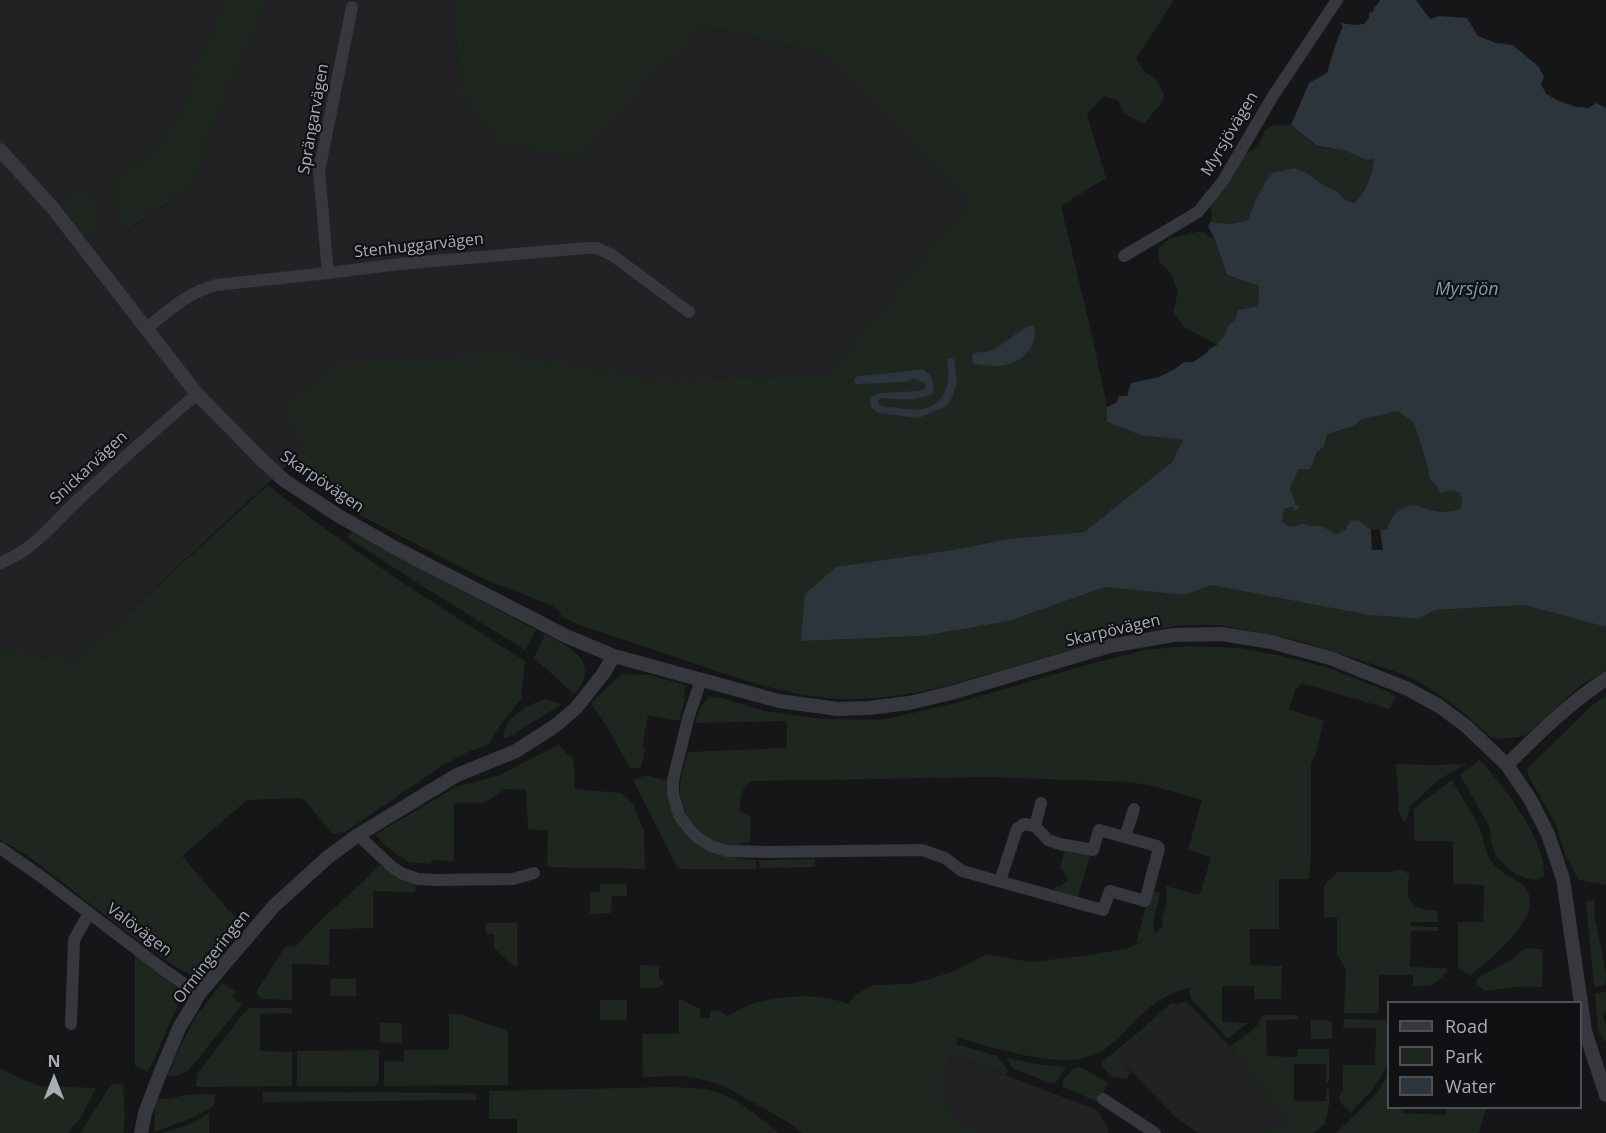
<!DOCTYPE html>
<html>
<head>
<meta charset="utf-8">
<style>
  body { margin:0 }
  #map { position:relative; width:1606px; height:1133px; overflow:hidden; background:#161618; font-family:"Open Sans",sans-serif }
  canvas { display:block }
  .legend { position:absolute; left:1387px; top:1001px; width:195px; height:108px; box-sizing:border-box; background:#111113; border:2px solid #4d4f55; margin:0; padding:8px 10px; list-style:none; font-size:18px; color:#a8adb8 }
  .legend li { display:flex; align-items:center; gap:12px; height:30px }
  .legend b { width:30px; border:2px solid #4d4f55 }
  .north { position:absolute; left:24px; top:1049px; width:60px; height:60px; -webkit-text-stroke:4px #111113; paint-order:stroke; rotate:0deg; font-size:16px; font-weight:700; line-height:24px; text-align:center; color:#a8adb8 }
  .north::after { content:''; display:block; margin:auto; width:21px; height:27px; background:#a8adb8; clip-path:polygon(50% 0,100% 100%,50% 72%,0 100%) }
</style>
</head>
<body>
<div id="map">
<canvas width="1606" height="1133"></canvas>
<ul class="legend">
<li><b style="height:8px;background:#37383d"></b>Road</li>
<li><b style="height:16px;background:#1e261f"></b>Park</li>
<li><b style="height:16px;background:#2c353c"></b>Water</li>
</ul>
<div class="north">N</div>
</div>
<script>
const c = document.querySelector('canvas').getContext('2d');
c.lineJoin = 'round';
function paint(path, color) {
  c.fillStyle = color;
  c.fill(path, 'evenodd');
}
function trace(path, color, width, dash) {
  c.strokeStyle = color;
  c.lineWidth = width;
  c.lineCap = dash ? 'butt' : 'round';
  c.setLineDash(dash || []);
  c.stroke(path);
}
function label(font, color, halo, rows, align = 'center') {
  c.font = font + ' "Open Sans",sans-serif';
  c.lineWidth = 4.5;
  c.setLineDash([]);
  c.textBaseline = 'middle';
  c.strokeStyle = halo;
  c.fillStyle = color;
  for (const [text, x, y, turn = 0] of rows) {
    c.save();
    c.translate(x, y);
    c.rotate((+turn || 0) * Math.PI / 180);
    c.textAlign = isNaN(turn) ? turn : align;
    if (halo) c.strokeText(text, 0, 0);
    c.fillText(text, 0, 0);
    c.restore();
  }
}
paint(new Path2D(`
  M0,0H223L171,137L115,181L121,235L196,183L209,132L253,36L267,0H453L460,91L498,144L576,159L699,26L826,54L970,201L828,374L664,381L509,355L307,447L73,663L0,648Z
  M1186,1001L1228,1044L1287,1122L1262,1133H1198L1175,1117L1119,1058L1178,1004Z
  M952,1055L1097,1110L1108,1128V1133H983L958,1123L943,1098L941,1088L942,1082Z`), '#222225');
paint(new Path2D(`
  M223,0H267L253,36L209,132L196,183L120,235L115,181L171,137Z
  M453,0H1174L1136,59L1146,73L1155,78L1164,93L1162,102L1144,124L1124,113L1118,101L1104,96L1087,114L1106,178L1061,206L1094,344L1107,407V422L1140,435L1183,440L1172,462L1084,532L1009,539L947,551L801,641L923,636L1009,621L1105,587L1185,595L1211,585L1383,616L1419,619L1435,610L1524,605L1606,627V671L1582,684L1526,735L1518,737L1497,739L1489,736L1464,713L1450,702L1416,680L1391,670L1300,641L1220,625H1183L1133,632L943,687C910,694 877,700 843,699C788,697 735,677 684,660C649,648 614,637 580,625L562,617L559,611L551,605L488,581L356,513L288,464L307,447L285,410L338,364L509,355L664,381L828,374L970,201L826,54L700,26L576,159L498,144L460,91Z
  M1273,125H1291L1317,147L1346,151L1375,158C1372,174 1367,194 1353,203L1344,199L1338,192L1325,186L1310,175L1272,173C1261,188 1253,202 1248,220L1231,224L1211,222L1212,213L1209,202L1241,156L1252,150L1259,144L1265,130Z
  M81,195C97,196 94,213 94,225L85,235H83C73,224 56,201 81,195Z
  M1202,231L1215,240L1227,275L1259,286L1258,306L1238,310L1235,320L1228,325L1226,332L1217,345L1183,326L1173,312L1178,292L1170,272L1159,262L1158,249L1170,238Z
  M1398,411L1414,423L1427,464L1430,480L1437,486L1460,493L1462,501L1460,509C1449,513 1438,512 1427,509C1423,508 1417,505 1413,505C1401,505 1388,518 1388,529L1371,530L1362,525L1346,529L1337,534L1321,526H1308L1302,523C1294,528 1290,526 1282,522L1284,509L1299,506L1296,505L1290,488L1299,469L1312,465C1317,453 1324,447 1327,434L1354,426L1360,420Z
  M268,485C349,550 437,605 525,661L521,699L501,724L489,744L468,752L443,765L345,832L332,834L305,800L300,798L247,800L182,856L229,911L244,923L236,936L207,972L196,976L182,971L136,939L28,856L0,840V648L73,663Z
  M352,532L536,630L525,650L405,575L347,537Z
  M545,634C570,647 603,663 574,694L534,658Z
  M1189,646L1239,648L1282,656L1326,667L1387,691L1396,697L1389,709L1302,683L1295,690L1289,710L1324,720L1316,753L1311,764V857L1309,879H1279V929H1250V965L1282,966L1281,999H1254V986H1222V1022L1247,1023L1228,1039L1190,997V988C1165,992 1147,1009 1129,1027C1124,1032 1119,1038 1113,1043C1107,1047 1100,1052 1093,1055C1060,1070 992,1047 958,1038L956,1044L997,1056L1008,1071L1006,1075L952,1055L942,1082L943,1098L958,1123L983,1133H802L789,1123L726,1087L709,1081L682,1076L643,1077L642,1034H679V998L700,1009V1018H710V1010C717,1011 722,1010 727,1016C735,1012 743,1007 752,1004C778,995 822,993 848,1004L856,995L867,988L874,985L907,984L927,980L954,971L987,954L1030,962L1083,956L1130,948L1149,937L1136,943L1146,907H1149L1154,891L1159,893V897L1153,925L1155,933L1162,927V920L1167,900L1166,886L1199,895L1201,891L1211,857L1188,850L1202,800L1157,787L1130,782L988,777L752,781C740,789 740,799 740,812L751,817L750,842L741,843L740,846C711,846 683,824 680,794C679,780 684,765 688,752L787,748V721L695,723L700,708L709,697L722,698L764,711L823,719L880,720L949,705L1090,664L1145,650Z
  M621,674L650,675L685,685L684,704L679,721L648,715L642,747L645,748L641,768H630L609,730L591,703Z
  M1606,696V885L1579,880L1565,854L1556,825L1529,777L1527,769L1590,707Z
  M545,699L562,704L508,738L503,737C505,716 528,705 545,699Z
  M558,745L574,760L575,789L621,793L633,803L644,831L645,869L547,867L548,831L528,829L526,790L505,789L484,803H454V861L433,860L430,864L408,862L383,844L376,834L456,787L500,775Z
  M1480,760C1503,785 1547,841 1544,876L1537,880L1525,878L1514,873L1496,857L1491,841L1490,828L1460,775Z
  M1396,764L1434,765L1467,764L1440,779L1410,806L1406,822L1403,821L1399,811Z
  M646,775L667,781C667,821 690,845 728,856C737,859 747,859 756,860V869H683L677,867L633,780Z
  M1452,780C1460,795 1475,816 1481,832C1485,842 1485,853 1492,862C1501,875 1520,879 1527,890C1544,918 1488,960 1470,976L1458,968V922H1483L1484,885L1453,884V841H1414V808Z
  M1064,851L1090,855L1077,900L1054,892L1056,886H1060L1068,881L1065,874L1060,868Z
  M815,859V867L760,868L759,860Z
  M379,865L403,880L416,885L415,892L373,891V928L330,929L329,965L292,964V1000L261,999L256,992L285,947L296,946L322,919L366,879Z
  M1395,870H1404L1409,875C1409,880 1407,889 1408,895C1411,908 1426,911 1437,911L1438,922H1411V926L1438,927V931H1411L1410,967L1445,968L1448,970C1434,986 1435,986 1413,986V975H1379V1013H1344L1346,969L1337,954V917H1324V886L1327,882L1338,872H1391Z
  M600,884H625L627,886V896H612L611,913L590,914V892H600Z
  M1595,900L1594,914L1601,947L1606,976L1605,985L1594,987L1586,902Z
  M485,923H517V967L510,963L494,948V934H486Z
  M1525,948L1543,949L1542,987H1514L1484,991L1475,982L1479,977L1513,959Z
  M135,954L171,981L179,990L180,1001L148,1072L135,1066Z
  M640,965L659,966V979L663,980V985L659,988H640Z
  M331,979H356V996H330Z
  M222,983L236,992L232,997L242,1004L189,1070L180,1075L167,1077L183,1041L195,1018Z
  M1606,992V1011L1603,1017L1606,1024V1042L1599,1034L1598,1029L1595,993Z
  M600,1000H627V1020H600Z
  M1171,1003L1178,1004L1119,1058L1131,1072L1126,1079L1112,1077L1102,1067V1062L1140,1031Z
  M250,1008H292V1013L260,1014V1051L292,1052V1086L196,1087L197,1074L243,1014Z
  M449,1014H461L489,1025L506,1029L508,1032V1085L384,1086V1061H404V1050H449Z
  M1262,1015H1298L1299,1019L1266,1020L1267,1056L1298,1057V1049H1329V1082H1326V1064H1294V1101H1326V1088L1329,1089V1105L1325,1124L1313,1133H1262L1287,1122L1230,1046C1241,1038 1259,1030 1262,1015Z
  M1344,1019L1388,1020V1065L1373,1089L1350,1113L1341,1103L1339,1097L1343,1091V1065H1375L1376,1028H1343Z
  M1311,1020L1332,1021V1039H1311Z
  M380,1023H402V1043H380Z
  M379,1050V1080L375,1086H297V1051Z
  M1007,1058L1042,1065L1066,1067L1054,1084L1013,1069Z
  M1081,1067L1108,1083L1098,1102L1063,1087L1062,1082L1073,1069Z
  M0,1068L21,1079L40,1086L96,1088L81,1117L68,1133H0Z
  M1388,1075V1108H1403V1113L1446,1115L1447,1108H1486L1479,1133H1336L1377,1093Z
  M115,1083L123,1085L125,1116L123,1133H80L109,1088Z
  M670,1087C683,1088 696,1087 708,1090C734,1095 757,1116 777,1131V1133H517V1119H489V1091Z
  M263,1092L476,1093V1100L263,1102Z
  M215,1094L214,1106L192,1118L154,1132L155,1107L158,1099H170L184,1095Z
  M209,1113V1133H162L191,1124Z`), '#1e261f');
paint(new Path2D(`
  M1380,0H1416L1430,19L1440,16L1467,18L1478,36L1496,43L1513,45L1539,67L1544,77L1541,84L1546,94L1559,101L1577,107L1589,108L1596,103L1606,108V627L1524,605L1435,610L1419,619L1370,615L1211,585L1185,595L1105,587L1009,621L923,636L801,641L805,594L836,567L947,551L1009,539L1084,532L1172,462L1183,440L1140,435L1107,422V407L1116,403L1119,396H1127L1131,383L1159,377L1175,369L1184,362H1193L1204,355L1211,348L1217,345L1226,332L1228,325L1235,320L1238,310L1258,306L1259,286L1227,275L1215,240L1208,226L1211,222L1231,224L1248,220C1254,201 1261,188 1272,173L1295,168L1310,175L1325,186L1338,192L1344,199L1353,203C1367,194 1372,174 1374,159L1367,160L1346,151L1317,146L1291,125L1309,83L1327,73L1336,43L1343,26L1340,23L1355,25L1364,24L1369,18V13L1373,12L1374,8L1377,5ZM1398,411L1414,423L1427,464L1430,480L1437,486L1441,494L1450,490L1460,493L1462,501L1460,509C1449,513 1438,512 1427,509C1423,508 1417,505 1413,505C1401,505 1388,518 1388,529L1380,530L1383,550H1372L1371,530L1358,520L1350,521L1346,529L1337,534L1321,526H1308L1302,523C1294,528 1290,527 1282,522L1284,509L1292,507L1295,511L1299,508V506L1296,505L1290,488L1299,469H1309L1312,465L1317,453L1324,446L1327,434L1354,426L1360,420Z
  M1032,325L1035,328C1034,334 1035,341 1031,347C1021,367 992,369 973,363L972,357L974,353C979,352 985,352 989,351C1003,347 1016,331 1032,325Z
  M949,358L954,359L957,382L953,395L947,406L919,418L879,413C871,409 868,405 872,396L879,393L920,391L925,389L926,384L914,378L909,381L903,382L861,384H856L854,382L855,378L858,376C880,374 902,372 923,369C933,376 935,382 933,393C918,401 899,400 882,398L878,401V404C884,409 892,406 900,408C938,416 953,394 947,359Z`), '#2c353c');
trace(new Path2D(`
  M1124,256L1198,212L1223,181L1273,96L1337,0
  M328,273L319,171L352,7
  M147,328C169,310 189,292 216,285L328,273L400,264L585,248H597L612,255L689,312
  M0,563C33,551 54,522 79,499C118,463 157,428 197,394
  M701,680L688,719L673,780V794L679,815L690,830L697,837L711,846L728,851L767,852L922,850L945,858L962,871L1103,910L1110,891L1145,901L1159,848L1157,846L1099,830L1093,850L1060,844L1048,840L1035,826L1024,824L1017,829L1000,881
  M1035,826L1041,803
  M358,835L392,867L403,874L418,879L436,880L513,879L534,873
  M1125,837L1134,809
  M0,848L43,878L164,970L199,994
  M71,1024L74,940L89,913
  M1103,1099L1155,1133`), '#37383d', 12);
trace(new Path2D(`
  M0,150L52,207L197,394L263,461L285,481L339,516L397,549L566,636L614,656L779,701L838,709L868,708L909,703L951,693L1110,646L1173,635L1222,634L1271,642L1330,658L1408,689L1439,706L1466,726L1507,765L1530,799L1548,834L1563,879L1585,1031L1606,1095
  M1507,765C1538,734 1569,703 1606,679
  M141,1133L145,1113L159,1076L180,1026L190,1010L199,994L216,974L274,906L328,857L358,835L457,775L516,751L555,726L576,708L603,674L614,656`), '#37383d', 14);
label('16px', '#a8adb8', '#111113', [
  ["Sprängarvägen",314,119,-80],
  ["Myrsjövägen",1230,134,-59],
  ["Stenhuggarvägen",419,246,-6],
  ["Snickarvägen",89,468,-43],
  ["Skarpövägen",322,482,34],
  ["Skarpövägen",1113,631,-13],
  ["Valövägen",139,930,37],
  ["Ormingeringen",212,957,-52]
]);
label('italic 18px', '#7f9bb3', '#111113', [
  ["Myrsjön",1467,290]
]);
</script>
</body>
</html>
